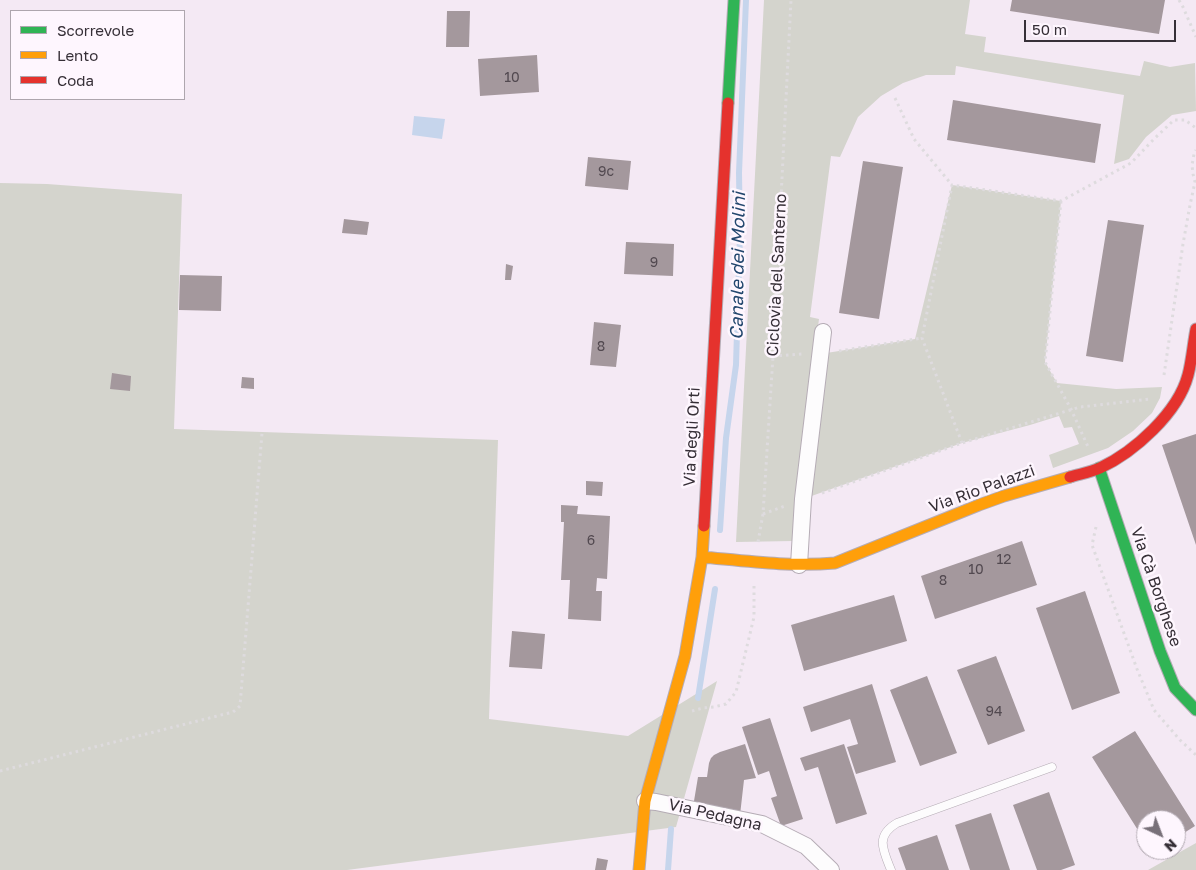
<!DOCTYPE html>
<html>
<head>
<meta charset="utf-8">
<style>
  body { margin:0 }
  #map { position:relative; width:1196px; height:870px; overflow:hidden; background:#f4e9f4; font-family:"Golos Text",sans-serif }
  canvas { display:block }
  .legend { position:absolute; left:10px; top:10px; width:175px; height:90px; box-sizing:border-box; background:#fef6fe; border:1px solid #aea6ae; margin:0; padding:6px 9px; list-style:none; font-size:15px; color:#362f37 }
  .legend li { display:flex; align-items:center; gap:10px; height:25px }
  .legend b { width:25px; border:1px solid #aea6ae }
  .north { position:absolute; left:1136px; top:810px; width:50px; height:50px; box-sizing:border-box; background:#fef6fe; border:1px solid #aea6ae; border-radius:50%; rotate:137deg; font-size:14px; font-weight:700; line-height:20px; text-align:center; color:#362f37 }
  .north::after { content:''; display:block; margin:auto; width:18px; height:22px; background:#787079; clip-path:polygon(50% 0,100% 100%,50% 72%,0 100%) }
  .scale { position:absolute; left:1024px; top:20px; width:152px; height:22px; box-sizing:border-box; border:2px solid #362f37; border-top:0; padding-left:6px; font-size:15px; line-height:18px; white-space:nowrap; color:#362f37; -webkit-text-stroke:4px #fef6fe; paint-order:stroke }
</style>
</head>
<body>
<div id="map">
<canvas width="1196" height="870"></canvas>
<ul class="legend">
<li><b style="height:6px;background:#30b455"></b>Scorrevole</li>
<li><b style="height:6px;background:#ff9f0a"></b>Lento</li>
<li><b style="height:6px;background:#e5322d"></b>Coda</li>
</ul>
<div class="north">N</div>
<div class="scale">50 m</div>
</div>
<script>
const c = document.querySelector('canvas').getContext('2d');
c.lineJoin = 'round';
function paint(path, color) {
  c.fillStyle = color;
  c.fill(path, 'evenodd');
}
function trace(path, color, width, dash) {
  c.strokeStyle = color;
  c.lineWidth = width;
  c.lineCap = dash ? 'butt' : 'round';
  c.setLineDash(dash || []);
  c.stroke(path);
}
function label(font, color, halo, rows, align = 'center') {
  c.font = font + ' "Golos Text",sans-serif';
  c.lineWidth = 5;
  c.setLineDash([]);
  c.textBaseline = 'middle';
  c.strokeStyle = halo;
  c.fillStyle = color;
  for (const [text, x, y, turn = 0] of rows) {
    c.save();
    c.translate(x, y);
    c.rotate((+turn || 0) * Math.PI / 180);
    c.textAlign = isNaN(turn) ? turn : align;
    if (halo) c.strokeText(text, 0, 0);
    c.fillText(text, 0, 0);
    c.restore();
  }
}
paint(new Path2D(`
  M764,0H970L965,34L986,37L984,52L1140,76L1144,61L1170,67L1195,63L1196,111L1172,115L1146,137L1129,159L1114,164L1124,95L956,66L955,75H926L903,83L881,96L858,117L840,157L831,156L810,317L819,319L797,492L793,541L736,542Z
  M0,183L47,184L182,194L174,429L498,440L489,719L628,736L717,681L676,827L347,870H0Z
  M952,185L1061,201L1045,362L1057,383L1116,389L1162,387L1160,398L1152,413L1133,431L1108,448L1053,468L1049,455L1079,444L1072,427L1064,428L1059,416L1030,425L962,443L803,499L820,354L915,339Z
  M1196,843V870H1148Z`), '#d4d4cd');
paint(new Path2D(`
  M414,116L445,119L442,139L412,135Z`), '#c6d5ec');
trace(new Path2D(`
  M720,530L726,438L736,365L740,234L739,173L746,0
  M698,698L715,589
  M668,870L671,829`), '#c6d5ec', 6);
paint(new Path2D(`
  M1012,0H1165L1159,34L1010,11Z
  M447,11H470L469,47H446Z
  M537,55L539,92L480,96L478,59Z
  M953,100L1101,124L1095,163L947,140Z
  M588,157L631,161L628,190L585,186Z
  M863,161L903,167L879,319L839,313Z
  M344,219L369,222L367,235L342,233Z
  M1108,220L1144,225L1123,362L1086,356Z
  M626,242L674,244L673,276L624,274Z
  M506,264L513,266L511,280H505Z
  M180,275L222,276L221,311L179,310Z
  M594,322L621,325L616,367L590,365Z
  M112,373L131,376L130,391L110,389Z
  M242,377L254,378V389L241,388Z
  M1196,434V545L1162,445Z
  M586,481L603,482L602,496L586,495Z
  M561,505L578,506L577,514L610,516L607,579L597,578L596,591H602L601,621L568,619L570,580H561L564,522H561Z
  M1022,541L1037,585L935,619L921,576Z
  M1085,591L1120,693L1072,710L1036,608Z
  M894,595L907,641L804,671L791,625Z
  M512,631L545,634L542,669L509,667Z
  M996,656L1025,731L988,745L957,670Z
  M927,676L957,753L920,766L890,690Z
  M872,684L896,762L856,774L847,747L858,744L850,719L811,732L803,707Z
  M770,718L803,819L781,826L771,798L777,796L769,771L758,775L742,727Z
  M1135,731L1195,826L1176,838V820H1146V843L1092,757Z
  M745,744L756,778L744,780L740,815L693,807L698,777H707L709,763L711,758L714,755L720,752Z
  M844,744L867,814L836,824L818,767L805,771L800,758Z
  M1049,792L1075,865L1061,870H1037L1013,805Z
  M991,813L1010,870H970L955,825Z
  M937,835L949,870H906L898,848Z
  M597,858L608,860L606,870H595Z`), '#a4989d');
const lane = new Path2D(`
  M891,870C883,850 875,836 897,823L1052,767`);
const street = new Path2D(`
  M799,565L803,499L823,332
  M645,801L656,802L762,824L806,846L831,870`);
const fast = new Path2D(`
  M728,103L734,0
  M1099,468L1160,651L1175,688L1196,710`);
const slow = new Path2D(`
  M702,557C746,561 790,567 835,563L979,505L1004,496L1070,477
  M639,870L645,801L685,656L702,557L704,526`);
const jam = new Path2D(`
  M1070,477C1080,474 1091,472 1100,468C1134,452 1178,413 1188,375C1192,360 1193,344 1196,329
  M704,526L728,103`);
trace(lane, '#b5acb5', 9);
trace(street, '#b5acb5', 18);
trace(fast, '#b5acb5', 13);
trace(slow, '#b5acb5', 13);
trace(jam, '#b5acb5', 13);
trace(new Path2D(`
  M1179,0L1183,7L1196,37
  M895,98L914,139L952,185
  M1061,201L1045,362L1071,409L1089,449
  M839,351L922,338
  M773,356L803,354
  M1164,375L1183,244L1190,205L1195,182L1193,174L1192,165L1194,154L1196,150
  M962,443L922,338L952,185L1061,201L1131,163L1154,139L1174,120H1185L1196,128
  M822,493L962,443L1080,407L1151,399
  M763,514L785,506
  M1096,527L1092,545L1137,669L1154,710L1180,740L1196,755
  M758,542L763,514L773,356L791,0
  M692,711L703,708L714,707L726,704L736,692L754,617V583
  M0,771L233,712L240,706L262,433`), '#dedbde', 3, [2.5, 4]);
trace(lane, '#fdfcfd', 8);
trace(street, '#fdfcfd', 16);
trace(fast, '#30b455', 11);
trace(slow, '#ff9f0a', 11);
trace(jam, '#e5322d', 11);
label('14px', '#524950', null, [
  ["10",512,78],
  ["9c",606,172],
  ["9",654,263],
  ["8",601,347],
  ["6",591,541],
  ["12",1004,560],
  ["10",976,570],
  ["8",943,581],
  ["94",994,712]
]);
label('16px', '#362f37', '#fef6fe', [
  ["Ciclovia del Santerno",777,275,-87],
  ["Via degli Orti",692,437,-87],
  ["Via Rio Palazzi",982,489,-20],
  ["Via Cà Borghese",1156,587,71],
  ["Via Pedagna",715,815,13]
]);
label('italic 18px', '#23476e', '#fef6fe', [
  ["Canale dei Molini",738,266,-89]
]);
</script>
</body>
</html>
